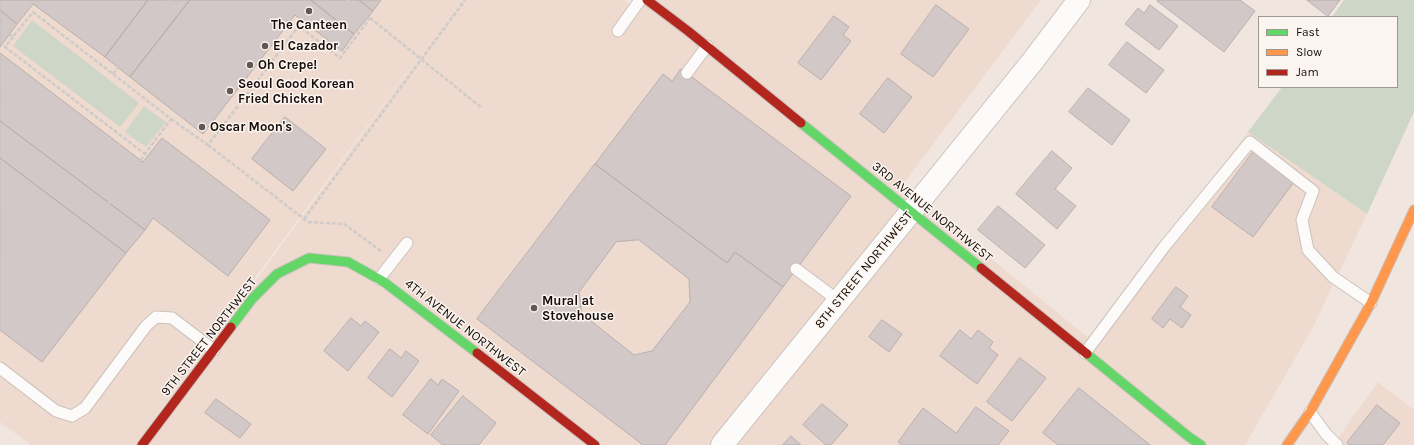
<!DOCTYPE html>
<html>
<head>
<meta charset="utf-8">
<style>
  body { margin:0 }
  #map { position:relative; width:1414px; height:445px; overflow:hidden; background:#f1e6df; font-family:Karla,sans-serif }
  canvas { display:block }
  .legend { position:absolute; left:1258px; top:16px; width:140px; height:72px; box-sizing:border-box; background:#fcf4ef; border:1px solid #9f9793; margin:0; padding:5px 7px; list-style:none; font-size:12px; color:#130c09 }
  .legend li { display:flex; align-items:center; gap:8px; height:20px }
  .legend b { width:20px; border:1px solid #9f9793 }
</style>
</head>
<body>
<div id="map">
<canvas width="1414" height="445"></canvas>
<ul class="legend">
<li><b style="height:5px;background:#63d668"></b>Fast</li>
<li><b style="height:5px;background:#ff974d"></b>Slow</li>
<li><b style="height:5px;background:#b3261e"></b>Jam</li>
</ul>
</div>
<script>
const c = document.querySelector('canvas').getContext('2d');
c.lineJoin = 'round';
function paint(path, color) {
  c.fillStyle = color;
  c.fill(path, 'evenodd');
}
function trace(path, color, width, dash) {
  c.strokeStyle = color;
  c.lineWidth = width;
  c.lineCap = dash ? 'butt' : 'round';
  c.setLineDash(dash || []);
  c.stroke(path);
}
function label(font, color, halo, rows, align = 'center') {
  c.font = font + ' Karla,sans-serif';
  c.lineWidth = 3;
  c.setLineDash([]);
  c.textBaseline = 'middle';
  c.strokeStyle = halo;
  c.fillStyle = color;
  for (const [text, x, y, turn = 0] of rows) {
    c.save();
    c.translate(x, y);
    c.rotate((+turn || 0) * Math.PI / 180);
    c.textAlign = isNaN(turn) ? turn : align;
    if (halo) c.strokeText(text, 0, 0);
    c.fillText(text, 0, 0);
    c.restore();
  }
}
paint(new Path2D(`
  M0,0H624L636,10L643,0H1041L902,186L1091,340L1248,132L1367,214L1312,329L1245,445H31L0,422ZM450,13L137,444L247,289Z
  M1378,382L1414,410V445H1333Z`), '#eedace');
paint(new Path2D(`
  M1344,0H1414V112L1367,214L1248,132L1282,87H1397V17H1332Z
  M32,20L139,103L120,127L13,46Z
  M144,106L166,122L146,147L125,132Z`), '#ced6c8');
const building = new Path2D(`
  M0,0H148L105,57L33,4L17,24L0,10Z
  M148,0H190L130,77L105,57Z
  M190,0H311L354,34L342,51L295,15L203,134L130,77Z
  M311,0H359L373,11L354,34Z
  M359,0H381L373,11Z
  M1158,0H1240L1255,11L1224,52L1157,1Z
  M1307,0H1340L1328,16Z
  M936,5L969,29L933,77L901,54Z
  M1150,5L1178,26L1159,50L1125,24L1138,8L1144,13Z
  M0,10L17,24L0,47Z
  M834,16L849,27L843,35L851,41L821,80L798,63Z
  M1127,42L1164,70L1146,93L1109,65Z
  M0,53L143,162L162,138L270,220L228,276L153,218L145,230L0,121Z
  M681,69L851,196L783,287L735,252L727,263L595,164L663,74L672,81Z
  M888,78L912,97L884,133L860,114Z
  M1088,88L1130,120L1112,145L1069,112Z
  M285,117L326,149L293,191L252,159Z
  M0,121L145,230L126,253L0,158Z
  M1052,151L1072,168L1055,189L1076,206L1057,229L1016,194Z
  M1253,152L1294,182L1253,237L1212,207Z
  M0,158L126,253L42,362L0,330Z
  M595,164L727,263L735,252L783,287L665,445H643L477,319ZM639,240L689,279L690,302L652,351L634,355L582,314L579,292L616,242Z
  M998,206L1045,245L1025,268L978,230Z
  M1176,287L1188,296L1180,307L1191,315L1182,328L1170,319L1163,328L1152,319Z
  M351,318L361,326L365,321L379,332L348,371L324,351Z
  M882,320L902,334L889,352L869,337Z
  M960,330L971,339L978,330L993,342L989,348L998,355L977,384L940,356Z
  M390,349L401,358L406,351L419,361L392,397L368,378Z
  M1020,358L1046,378L1012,421L987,402Z
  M431,379L438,385L442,379L459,391L428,434L403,415Z
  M1079,388L1150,445H1058L1043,433Z
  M463,396L496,423L479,445H443L431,435Z
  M216,399L251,424L240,438L205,413Z
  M822,404L848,425L831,445H826L803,425Z
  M1377,405L1400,423L1383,445H1350L1347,443Z
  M976,407L1009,431L998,445H902L898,442L923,408L956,433Z
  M791,436L801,445H783Z`);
paint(building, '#d1c8c7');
trace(building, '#b9b0ae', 1);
const lane = new Path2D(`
  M618,31L640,0
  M687,73L707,46
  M796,269L839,301
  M379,279L407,243
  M1085,353L1164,247L1250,142L1313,191L1302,220L1308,250L1333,277L1371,303
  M0,368L56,411L72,416L85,408L146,326L156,317L172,318L214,350
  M1310,412L1326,434L1337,445`);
const street = new Path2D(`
  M722,445L1032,62L1079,0`);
const fast = new Path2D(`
  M801,123L981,268
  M231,327L252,299L277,274L309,258L348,262L384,282L477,353
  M1087,354L1189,437L1201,445`);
const slow = new Path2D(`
  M1287,445L1310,412L1371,303L1414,210`);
const jam = new Path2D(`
  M647,0L688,31L801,123
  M981,268L1087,354
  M477,353L595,445
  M142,445L231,327`);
trace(lane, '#cbc2bd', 13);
trace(street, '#cbc2bd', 24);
trace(fast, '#cbc2bd', 11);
trace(slow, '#cbc2bd', 11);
trace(jam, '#cbc2bd', 11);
trace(new Path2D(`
  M370,18L482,108
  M0,27L13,37L33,12L171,119L99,216L0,141
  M13,37L5,47L145,154
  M113,74L169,0
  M171,119L208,145L299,26L340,58L370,18L346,0
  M208,145L308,222L344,224L381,251
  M304,219L465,0`), '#cecbca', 2.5, [4, 2]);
trace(lane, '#fdfbfa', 11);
trace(street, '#fdfbfa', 22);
trace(fast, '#63d668', 9);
trace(slow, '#ff974d', 9);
trace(jam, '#b3261e', 9);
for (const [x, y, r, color] of [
  [309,11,4,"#615854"],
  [265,46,4,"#615854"],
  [250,65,4,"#615854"],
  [230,91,4,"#615854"],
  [202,127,4,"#615854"],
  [534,308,4,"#615854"]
]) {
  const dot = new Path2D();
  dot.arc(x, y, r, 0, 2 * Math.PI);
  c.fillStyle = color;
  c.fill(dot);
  trace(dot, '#fcf4ef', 1.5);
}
label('bold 13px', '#130c09', '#fcf4ef', [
  ["The Canteen",309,25,"center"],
  ["El Cazador",273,46],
  ["Oh Crepe!",258,65],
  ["Seoul Good Korean",238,84],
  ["Fried Chicken",238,99],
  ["Oscar Moon's",210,127],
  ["Mural at",542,301],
  ["Stovehouse",542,316]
], 'left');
label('13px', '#130c09', '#fcf4ef', [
  ["3RD AVENUE NORTHWEST",932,212,39],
  ["8TH STREET NORTHWEST",864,270,-51],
  ["4TH AVENUE NORTHWEST",465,328,38],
  ["9TH STREET NORTHWEST",209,337,-52]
]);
</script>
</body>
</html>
